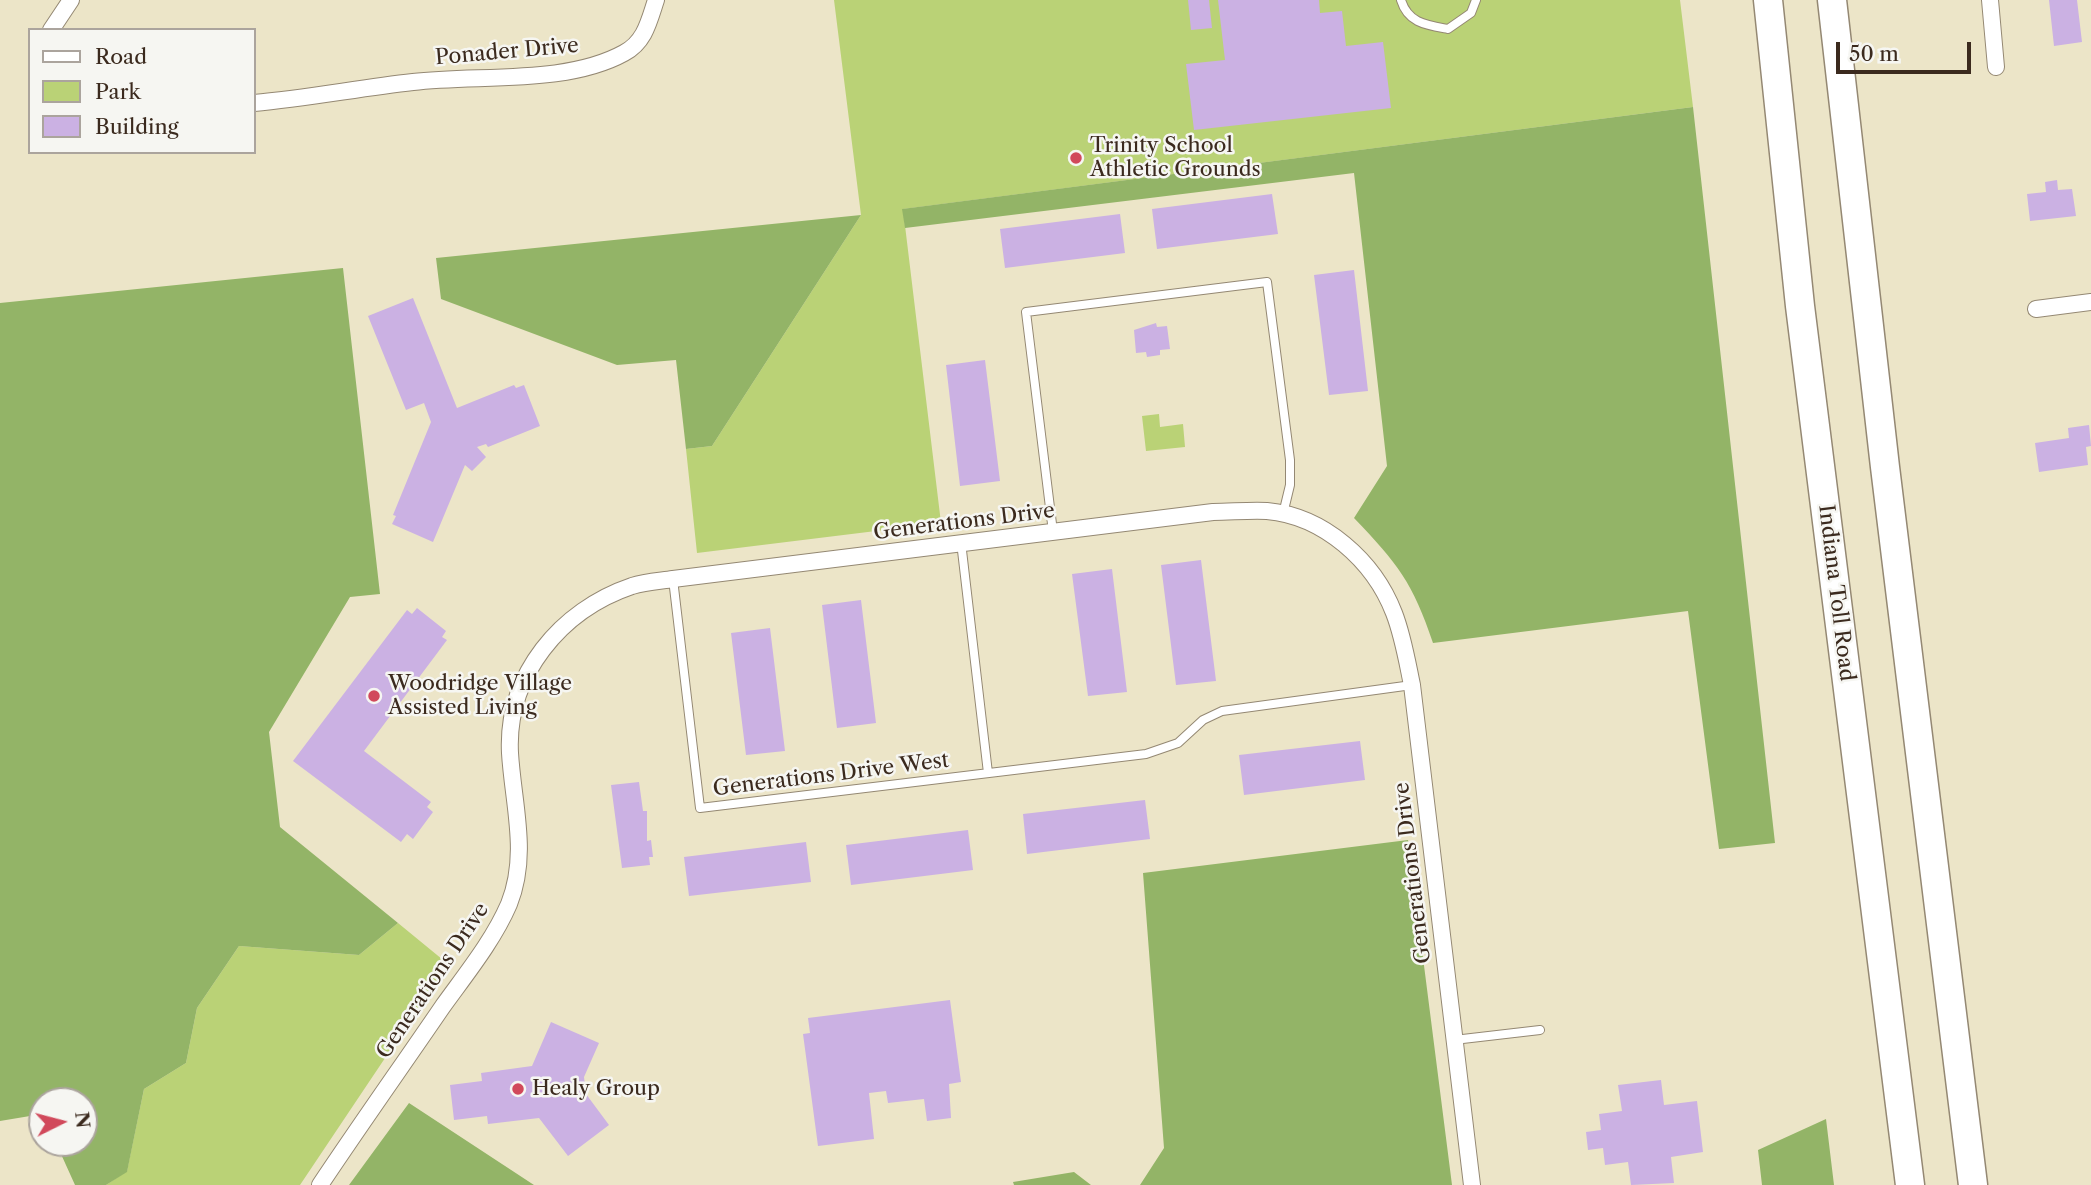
<!DOCTYPE html>
<html>
<head>
<meta charset="utf-8">
<style>
  body { margin:0 }
  #map { position:relative; width:2091px; height:1185px; overflow:hidden; background:#ece5c8; font-family:"Libre Caslon Text",serif }
  canvas { display:block }
  .legend { position:absolute; left:28px; top:28px; width:228px; height:126px; box-sizing:border-box; background:#f6f6f2; border:2px solid #aba49d; margin:0; padding:9px 12px; list-style:none; font-size:21px; color:#3b2a1e }
  .legend li { display:flex; align-items:center; gap:14px; height:35px }
  .legend b { width:35px; border:2px solid #aba49d }
  .north { position:absolute; left:28px; top:1087px; width:70px; height:70px; box-sizing:border-box; background:#f6f6f2; border:2px solid #aba49d; border-radius:50%; rotate:84deg; font-size:19px; font-weight:700; line-height:28px; text-align:center; color:#3b2a1e }
  .north::after { content:''; display:block; margin:auto; width:24px; height:32px; background:#d1495b; clip-path:polygon(50% 0,100% 100%,50% 72%,0 100%) }
  .scale { position:absolute; left:1836px; top:42px; width:135px; height:32px; box-sizing:border-box; border:4px solid #3b2a1e; border-top:0; padding-left:9px; font-size:21px; line-height:24px; white-space:nowrap; color:#3b2a1e; -webkit-text-stroke:5px #f6f6f2; paint-order:stroke }
</style>
</head>
<body>
<div id="map">
<canvas width="2091" height="1185"></canvas>
<ul class="legend">
<li><b style="height:9px;background:#fff"></b>Road</li>
<li><b style="height:19px;background:#bad276"></b>Park</li>
<li><b style="height:19px;background:#cbb1e3"></b>Building</li>
</ul>
<div class="north">N</div>
<div class="scale">50 m</div>
</div>
<script>
const c = document.querySelector('canvas').getContext('2d');
c.lineJoin = 'round';
function paint(path, color) {
  c.fillStyle = color;
  c.fill(path, 'evenodd');
}
function trace(path, color, width, dash) {
  c.strokeStyle = color;
  c.lineWidth = width;
  c.lineCap = dash ? 'butt' : 'round';
  c.setLineDash(dash || []);
  c.stroke(path);
}
function label(font, color, halo, rows, align = 'center') {
  c.font = font + ' "Libre Caslon Text",serif';
  c.lineWidth = 5;
  c.setLineDash([]);
  c.textBaseline = 'middle';
  c.strokeStyle = halo;
  c.fillStyle = color;
  for (const [text, x, y, turn = 0] of rows) {
    c.save();
    c.translate(x, y);
    c.rotate((+turn || 0) * Math.PI / 180);
    c.textAlign = isNaN(turn) ? turn : align;
    if (halo) c.strokeText(text, 0, 0);
    c.fillText(text, 0, 0);
    c.restore();
  }
}
paint(new Path2D(`
  M834,0H1680L1693,107L903,209L941,523L697,553L686,449L712,446L861,215Z
  M1159,414L1160,427L1183,424L1185,447L1146,451L1142,416Z
  M398,923L448,964L300,1185H106L127,1171L144,1089L186,1063L197,1008L239,946L359,955Z`), '#bad276');
paint(new Path2D(`
  M1693,107L1775,843L1719,849L1688,611L1433,643C1413,583 1398,564 1354,518L1387,466L1354,173L905,228L902,209Z
  M861,215L712,446L686,449L676,360L617,365L441,299L436,258Z
  M343,268L380,594L350,597L269,732L280,827L398,923L359,955L239,946L197,1008L186,1063L144,1089L127,1172L106,1185H75L56,1143H84V1101H42V1114L0,1121V303Z
  M1408,840L1452,1185H1140L1164,1148L1143,873Z
  M409,1103L534,1185H349Z
  M1826,1119L1834,1185H1762L1758,1150Z
  M1074,1172L1091,1185H1014L1013,1182Z`), '#93b467');
paint(new Path2D(`
  M1188,0H1209L1212,28L1191,30Z
  M1218,0H1319L1320,13L1342,11L1346,46L1383,42L1391,108L1194,130L1186,64L1225,60Z
  M2049,0H2077L2082,42L2054,46Z
  M2057,180L2058,190L2072,189L2076,216L2030,221L2027,194L2046,192L2045,182Z
  M1272,194L1278,234L1157,249L1152,209Z
  M1120,214L1125,253L1005,268L1000,229Z
  M1354,270L1368,391L1329,395L1314,275Z
  M413,298L457,408L514,385L516,388L524,385L540,426L488,447L486,444L477,447L486,457L472,471L465,465L433,542L392,524L396,516L393,515L431,422L424,403L406,410L368,316Z
  M1156,323L1157,327L1167,326L1170,349L1160,350V355L1147,357L1146,352L1136,353L1134,330Z
  M985,360L1000,481L960,486L946,365Z
  M2089,425L2091,446L2086,447L2088,465L2039,472L2035,443L2069,438L2068,428Z
  M1201,560L1216,681L1176,685L1161,565Z
  M1112,569L1127,692L1088,696L1072,574Z
  M861,600L876,723L837,728L822,605Z
  M417,608L446,631L442,637L447,640L364,751L431,802L427,807L433,812L413,839L407,834L401,842L293,761L407,610L412,614Z
  M770,628L785,751L746,755L731,633Z
  M1360,741L1365,780L1244,795L1239,755Z
  M639,782L643,811H647V841L651,840L653,857H649L650,865L622,868L611,785Z
  M1145,800L1150,839L1027,854L1023,814Z
  M968,830L973,870L851,885L846,845Z
  M806,842L811,882L689,896L684,857Z
  M950,1000L961,1082L949,1084L951,1118L927,1121L924,1099L888,1103L886,1091L869,1093L874,1139L818,1146L803,1034L810,1033L808,1018Z
  M551,1022L599,1043L584,1077L586,1094L609,1125L568,1156L539,1118L488,1124L487,1116L454,1120L450,1085L482,1081L481,1073L532,1066Z
  M1661,1080L1664,1105L1697,1101L1703,1152L1671,1157L1674,1183L1631,1185L1628,1162L1605,1165L1603,1148L1588,1150L1586,1132L1601,1130L1599,1114L1622,1111L1618,1085Z`), '#cbb1e3');
const service = new Path2D(`
  M1401,0C1408,23 1426,25 1448,29L1471,13L1476,0
  M1053,532L1026,312L1267,282L1290,460V485L1283,514
  M961,542L988,773
  M673,579L700,808L1146,754L1178,743L1203,720L1222,711L1412,685
  M1454,1040L1540,1030`);
const minor = new Path2D(`
  M1990,0L1996,67
  M51,30L71,0
  M254,103C307,98 360,88 413,82C478,74 566,85 624,53C645,42 649,21 656,0
  M2036,309L2091,302
  M320,1185C360,1125 402,1066 443,1006C466,974 493,941 509,904C529,854 513,804 510,753C506,675 561,610 632,586C645,582 660,581 673,579L1213,512C1231,512 1249,510 1267,511C1324,516 1374,561 1394,613C1403,636 1407,661 1412,685L1472,1185`);
const motorway = new Path2D(`
  M1768,0L1800,306L1910,1185
  M1832,0L1885,467L1973,1185`);
trace(service, '#948873', 10);
trace(minor, '#948873', 18);
trace(motorway, '#948873', 31);
trace(service, '#fff', 8);
trace(minor, '#fff', 16);
trace(motorway, '#fff', 28);
for (const [x, y, r, color] of [
  [1076,158,7,"#d1495b"],
  [374,696,7,"#d1495b"],
  [518,1089,7,"#d1495b"]
]) {
  const dot = new Path2D();
  dot.arc(x, y, r, 0, 2 * Math.PI);
  c.fillStyle = color;
  c.fill(dot);
  trace(dot, '#f6f6f2', 2.5);
}
label('21px', '#3b2a1e', '#f6f6f2', [
  ["Ponader Drive",507,52,-5],
  ["Generations Drive",964,522,-7],
  ["Indiana Toll Road",1836,593,83],
  ["Generations Drive West",831,775,-7],
  ["Generations Drive",1413,873,-97],
  ["Generations Drive",433,981,-56]
]);
label('21px', '#3b2a1e', '#f6f6f2', [
  ["Trinity School",1090,146],
  ["Athletic Grounds",1090,170],
  ["Woodridge Village",388,684],
  ["Assisted Living",388,708],
  ["Healy Group",532,1089]
], 'left');
</script>
</body>
</html>
